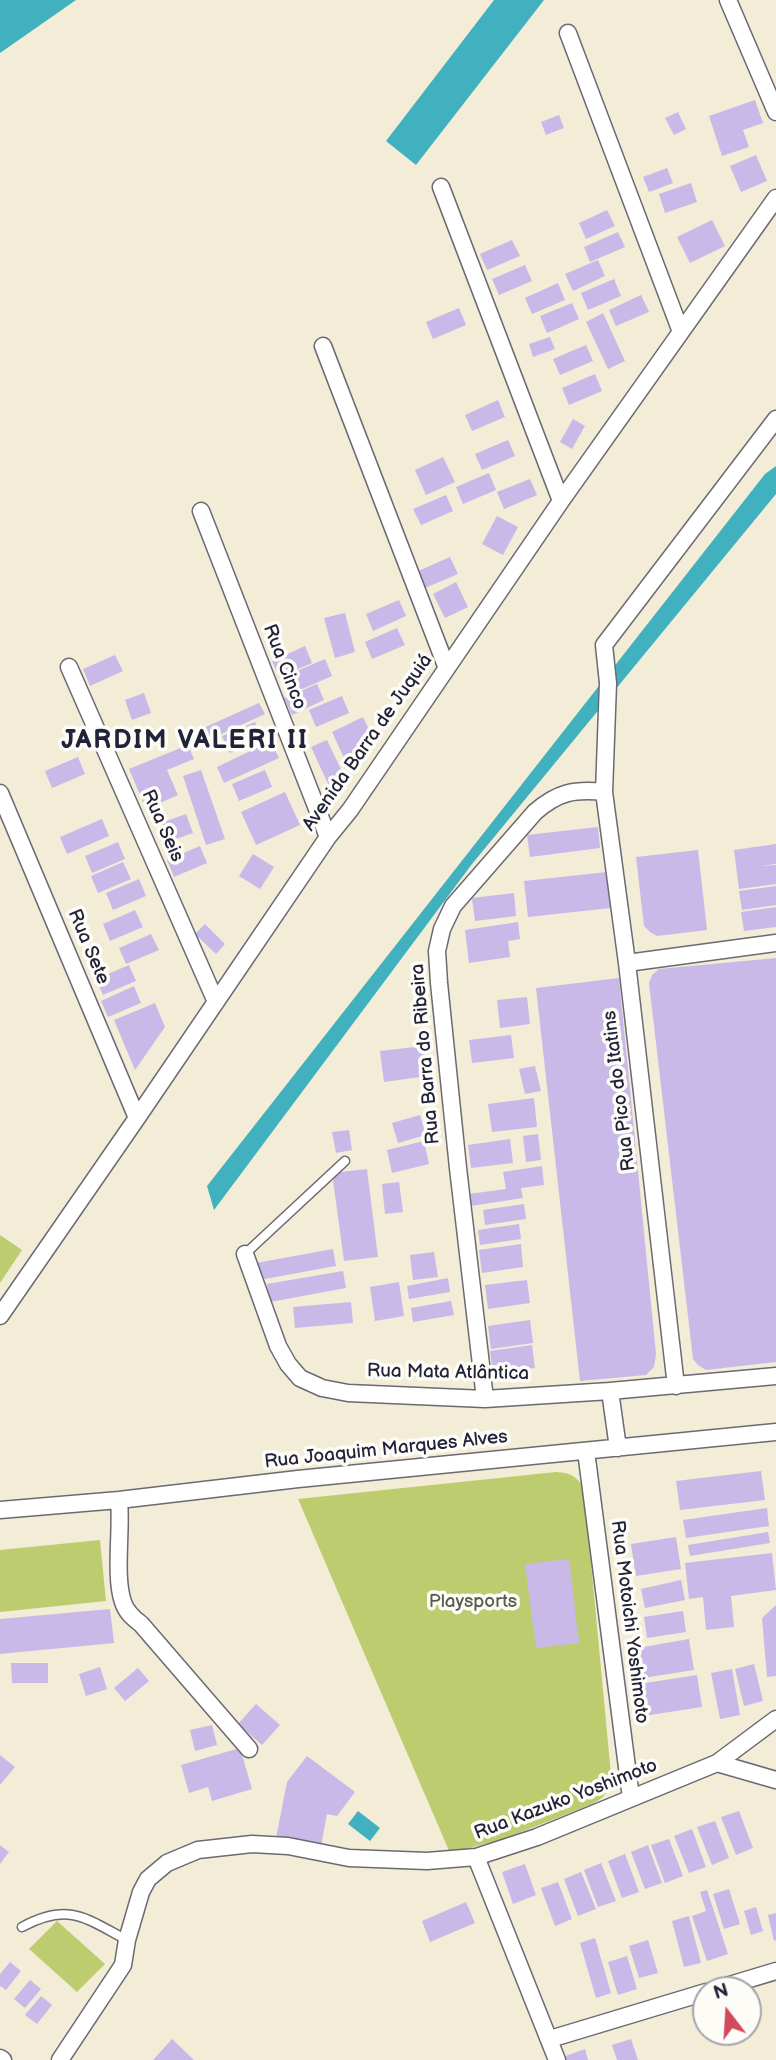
<!DOCTYPE html>
<html>
<head>
<meta charset="utf-8">
<style>
  body { margin:0 }
  #map { position:relative; width:776px; height:2060px; overflow:hidden; background:#f3ecd7; font-family:"Balsamiq Sans",sans-serif }
  canvas { display:block }
  .north { position:absolute; left:692px; top:1976px; width:70px; height:70px; box-sizing:border-box; background:#fdfcf7; border:2px solid #a5a5ac; border-radius:50%; rotate:343deg; font-size:19px; font-weight:700; line-height:28px; text-align:center; color:#22223b }
  .north::after { content:''; display:block; margin:auto; width:24px; height:32px; background:#d1495b; clip-path:polygon(50% 0,100% 100%,50% 72%,0 100%) }
</style>
</head>
<body>
<div id="map">
<canvas width="776" height="2060"></canvas>
<div class="north">N</div>
</div>
<script>
const c = document.querySelector('canvas').getContext('2d');
c.lineJoin = 'round';
function paint(path, color) {
  c.fillStyle = color;
  c.fill(path, 'evenodd');
}
function trace(path, color, width, dash) {
  c.strokeStyle = color;
  c.lineWidth = width;
  c.lineCap = dash ? 'butt' : 'round';
  c.setLineDash(dash || []);
  c.stroke(path);
}
function label(font, color, halo, rows, align = 'center') {
  c.font = font + ' "Balsamiq Sans",sans-serif';
  c.lineWidth = 7;
  c.setLineDash([]);
  c.textBaseline = 'middle';
  c.strokeStyle = halo;
  c.fillStyle = color;
  for (const [text, x, y, turn = 0] of rows) {
    c.save();
    c.translate(x, y);
    c.rotate((+turn || 0) * Math.PI / 180);
    c.textAlign = isNaN(turn) ? turn : align;
    if (halo) c.strokeText(text, 0, 0);
    c.fillText(text, 0, 0);
    c.restore();
  }
}
paint(new Path2D(`
  M0,1235L22,1250L0,1283Z
  M556,1472C571,1473 576,1476 584,1488L611,1775C610,1791 605,1798 590,1805L503,1839L450,1853L298,1499Z
  M100,1540L106,1601L0,1612V1550Z
  M57,1921L105,1964L77,1992L29,1949Z`), '#bdcc6e');
paint(new Path2D(`
  M0,0H76L0,53Z
  M494,0H544L416,165L386,141Z
  M776,466V494L472,864L214,1210L207,1186L765,474Z
  M358,1811L380,1828L370,1841L348,1824Z`), '#42b1bf');
paint(new Path2D(`
  M755,100L763,123L743,130L749,147L722,156L709,116Z
  M678,112L686,129L674,135L665,118Z
  M559,115L564,128L546,135L541,122Z
  M756,155L767,181L741,192L730,166Z
  M667,168L673,183L649,192L643,177Z
  M691,183L697,202L665,213L659,194Z
  M607,210L615,226L586,239L579,223Z
  M712,220L725,246L690,263L677,237Z
  M618,232L625,247L590,262L584,247Z
  M512,240L520,256L487,270L480,254Z
  M598,260L605,276L573,291L565,274Z
  M525,265L532,281L499,295L492,279Z
  M614,279L621,296L588,310L581,293Z
  M558,283L565,300L532,314L525,298Z
  M641,295L649,312L616,326L609,310Z
  M572,303L579,319L547,333L540,316Z
  M459,308L466,325L433,339L426,322Z
  M603,313L625,361L608,369L586,322Z
  M550,337L555,349L533,357L529,344Z
  M586,345L593,361L560,375L553,359Z
  M595,374L602,391L569,405L562,388Z
  M498,400L505,417L472,431L465,415Z
  M573,419L585,426L572,449L560,442Z
  M508,440L515,456L482,470L475,454Z
  M443,457L455,482L426,495L415,470Z
  M489,473L496,490L463,504L456,487Z
  M530,479L537,495L504,509L497,492Z
  M446,495L453,511L421,525L413,509Z
  M497,516L518,527L503,555L482,544Z
  M450,557L458,574L425,588L418,571Z
  M456,582L468,607L445,618L433,594Z
  M399,600L406,616L373,631L366,614Z
  M345,613L355,652L335,658L324,618Z
  M397,628L405,645L372,659L365,642Z
  M305,646L312,663L279,677L272,661Z
  M115,655L123,671L90,686L83,669Z
  M325,659L332,676L300,690L292,673Z
  M317,684L324,700L292,715L284,698Z
  M144,693L151,713L132,720L125,700Z
  M342,696L349,713L316,727L309,710Z
  M259,703L265,714L206,741L201,729Z
  M363,717L373,738L350,771L332,732Z
  M255,722L263,739L230,753L222,736Z
  M327,740L346,780L330,788L311,747Z
  M271,741L279,758L224,783L217,767Z
  M188,745L194,759L167,770L178,795L146,809L129,769Z
  M78,757L85,774L52,788L45,771Z
  M201,770L225,839L206,845L183,776Z
  M265,770L272,787L239,801L232,784Z
  M285,792L300,825L256,845L241,812Z
  M186,814L193,833L168,842L161,823Z
  M102,819L109,836L67,854L60,837Z
  M598,827L600,848L530,857L527,835Z
  M118,842L125,859L92,873L85,856Z
  M776,844V864L761,866L776,865V884L739,889L734,850Z
  M200,846L207,863L174,877L167,860Z
  M698,850L707,930L657,936L650,932L644,926L636,857Z
  M253,854L274,867L260,889L239,876Z
  M123,862L131,879L98,893L91,876Z
  M607,872L611,908L528,917L524,881Z
  M139,879L146,896L113,910L106,893Z
  M776,886V905L742,910L739,891Z
  M514,893L516,916L475,921L472,898Z
  M776,907V927L744,931L741,912Z
  M135,910L143,927L110,941L103,924Z
  M518,922L520,939L508,941L510,957L469,963L465,930Z
  M205,924L225,944L216,954L195,934Z
  M151,934L159,950L126,964L119,948Z
  M776,958V1362L706,1370L698,1365L693,1359L649,983L652,975L659,969Z
  M129,965L136,981L103,995L96,979Z
  M619,978L656,1354L654,1367L646,1375L580,1381L536,988Z
  M134,986L141,1003L108,1017L101,1001Z
  M527,997L530,1024L500,1028L497,1000Z
  M155,1003L165,1027L135,1070L114,1020Z
  M511,1035L514,1058L472,1063L469,1040Z
  M424,1046L428,1076L384,1082L380,1051Z
  M535,1066L541,1091L525,1094L519,1069Z
  M534,1098L537,1127L492,1132L488,1104Z
  M420,1115L426,1135L398,1143L392,1123Z
  M349,1130L352,1150L336,1153L332,1132Z
  M538,1134L541,1160L526,1162L523,1136Z
  M510,1139L513,1163L471,1168L468,1145Z
  M424,1141L429,1164L392,1173L387,1150Z
  M542,1166L544,1185L521,1188L523,1198L471,1206L469,1194L506,1189L503,1172Z
  M367,1169L378,1257L344,1261L332,1173Z
  M399,1182L403,1212L385,1214L382,1184Z
  M524,1204L526,1219L485,1225L483,1210Z
  M519,1224L521,1239L480,1245L478,1230Z
  M521,1244L523,1267L482,1273L479,1250Z
  M333,1249L336,1266L259,1280L256,1263Z
  M434,1252L438,1277L413,1280L410,1255Z
  M343,1271L346,1288L270,1302L267,1284Z
  M448,1278L450,1292L409,1299L407,1286Z
  M527,1280L530,1303L488,1309L485,1285Z
  M399,1282L404,1316L375,1321L370,1287Z
  M451,1301L454,1315L413,1322L411,1308Z
  M351,1302L353,1323L295,1328L293,1307Z
  M530,1320L533,1343L491,1349L488,1326Z
  M532,1345L535,1368L493,1373L490,1351Z
  M761,1471L765,1500L680,1510L676,1481Z
  M767,1508L769,1526L686,1538L683,1520Z
  M768,1532L770,1543L690,1556L688,1545Z
  M676,1537L681,1569L636,1576L631,1544Z
  M772,1553L776,1590L731,1596L734,1627L706,1630L703,1597L689,1599L685,1563Z
  M569,1559L579,1643L536,1648L525,1564Z
  M681,1580L685,1600L645,1608L641,1589Z
  M776,1605V1676L767,1677L762,1618Z
  M110,1609L114,1643L0,1654V1619Z
  M683,1611L686,1632L647,1638L644,1617Z
  M689,1639L694,1670L643,1678L638,1648Z
  M11,1663H48V1683H12Z
  M754,1664L763,1701L744,1706L735,1669Z
  M100,1667L107,1689L86,1696L79,1674Z
  M138,1668L149,1681L125,1701L114,1688Z
  M732,1669L740,1715L720,1719L711,1673Z
  M697,1675L702,1707L637,1717L632,1685Z
  M256,1704L280,1725L262,1745L238,1724Z
  M212,1725L217,1745L195,1751L190,1730Z
  M240,1748L252,1789L212,1801L208,1787L189,1793L181,1765Z
  M0,1755L15,1767L0,1785Z
  M307,1756L355,1792L337,1816L327,1814L321,1846L276,1838L287,1782Z
  M739,1811L753,1848L736,1855L721,1817Z
  M715,1821L729,1858L712,1865L697,1827Z
  M692,1829L706,1867L689,1873L674,1836Z
  M669,1839L683,1876L665,1883L651,1845Z
  M0,1845L9,1852L0,1864Z
  M648,1845L662,1883L645,1889L631,1852Z
  M625,1854L639,1892L622,1898L608,1861Z
  M601,1863L616,1901L598,1907L584,1870Z
  M525,1864L536,1895L513,1904L502,1872Z
  M581,1872L596,1909L578,1916L564,1879Z
  M558,1882L572,1919L555,1926L541,1888Z
  M729,1889L740,1924L724,1929L713,1894Z
  M707,1890L728,1954L707,1961L692,1916L706,1911L700,1892Z
  M466,1902L475,1923L430,1942L422,1921Z
  M756,1907L763,1931L751,1935L744,1911Z
  M776,1913V1940L774,1941L768,1915Z
  M689,1916L701,1963L684,1967L672,1921Z
  M595,1938L611,1993L596,1998L580,1943Z
  M648,1940L658,1973L639,1978L629,1946Z
  M627,1956L637,1989L618,1995L608,1962Z
  M10,1962L21,1971L6,1990L0,1986V1974Z
  M30,1980L41,1989L25,2008L14,1999Z
  M41,1996L52,2005L37,2024L25,2015Z
  M172,2039L194,2060H153Z
  M631,2039L638,2060H617L612,2045Z
  M585,2049L588,2060H564L563,2057Z`), '#c8b9e9');
const service = new Path2D(`
  M245,1254L345,1161
  M22,1927C69,1902 85,1918 127,1940`);
const minor = new Path2D(`
  M728,0L776,112
  M568,33L681,332
  M441,187L561,501
  M323,346L446,666
  M201,511L328,837
  M69,667L216,1002
  M0,793L137,1118
  M627,963L776,943
  M245,1254L278,1346L288,1364L300,1378L322,1388L348,1393L485,1399L610,1391L776,1376
  M0,1316L137,1118L328,837L350,810L561,501L776,198
  M676,1386L627,963L604,792L608,683L604,645L776,419
  M610,1391L618,1448
  M485,1399L458,1168L439,983L437,951L442,929L453,906L535,812C558,792 574,789 604,792
  M586,1451L631,1798
  M119,1500C122,1530 114,1576 123,1602C126,1612 133,1618 141,1624L249,1749
  M0,1510L119,1500L298,1479L776,1432
  M717,1763L776,1780
  M476,1857L557,2060
  M713,1990L776,1971
  M550,2039L706,1992
  M0,2058L3,2060
  M60,2060L123,1965L127,1940L141,1892L148,1879L167,1863L198,1850L252,1844L288,1846L349,1858L427,1861L476,1857L537,1837L717,1763L776,1719`);
trace(service, '#6b6972', 11);
trace(minor, '#6b6972', 19);
trace(service, '#fff', 8);
trace(minor, '#fff', 16);
label('19px', '#22223b', '#fdfcf7', [
  ["Rua Cinco",284,667,69],
  ["Avenida Barra de Juquiá",368,743,-55],
  ["Rua Seis",162,826,66],
  ["Rua Sete",88,947,67],
  ["Rua Barra do Ribeira",426,1054,-95],
  ["Rua Pico do Itatins",620,1091,-97],
  ["Rua Mata Atlântica",448,1373,1],
  ["Rua Joaquim Marques Alves",386,1450,-6],
  ["Rua Motoichi Yoshimoto",629,1622,83],
  ["Rua Kazuko Yoshimoto",566,1800,-21]
]);
label('19px', '#585e4d', '#fdfcf7', [
  ["Playsports",473,1602]
]);
c.letterSpacing = '2px';
label('bold 26px', '#22223b', '#fdfcf7', [
  ["JARDIM VALERI II",185,741]
]);
c.letterSpacing = '0px';
</script>
</body>
</html>
